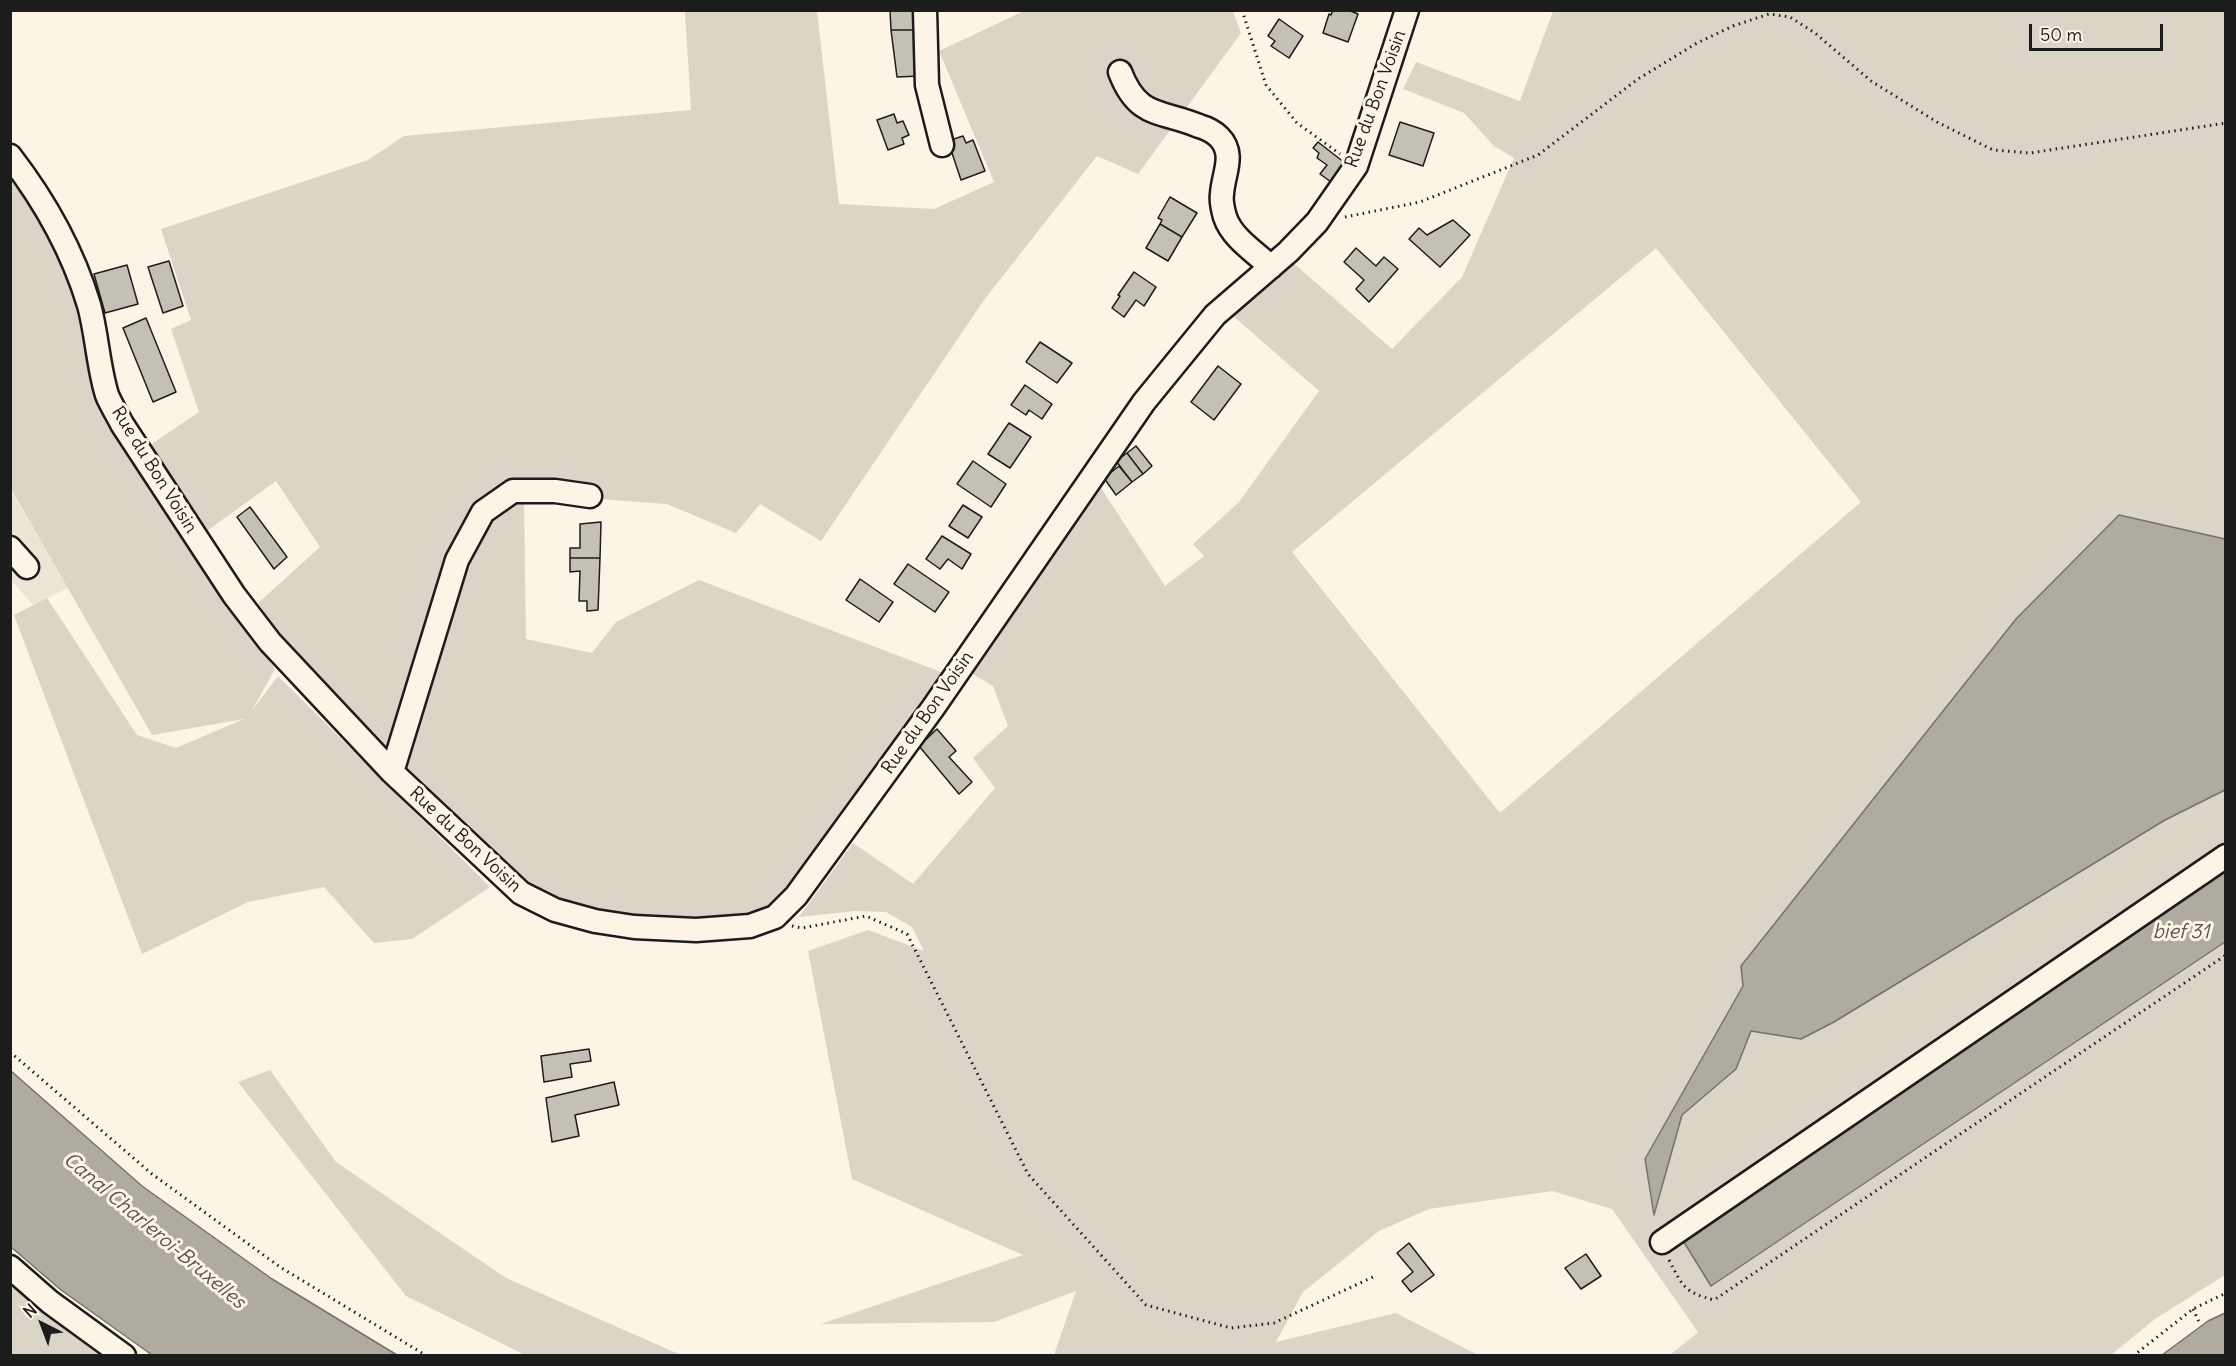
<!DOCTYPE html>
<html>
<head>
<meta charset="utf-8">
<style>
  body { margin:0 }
  #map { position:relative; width:2236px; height:1366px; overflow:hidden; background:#fcf5e5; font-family:Delius,sans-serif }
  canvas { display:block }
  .frame { position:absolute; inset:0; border:12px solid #1c1c1c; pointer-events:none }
  .north { position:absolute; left:12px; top:1294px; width:60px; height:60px; -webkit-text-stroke:4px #fcf5e5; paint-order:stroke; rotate:318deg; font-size:16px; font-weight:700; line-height:24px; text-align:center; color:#1c1c1c }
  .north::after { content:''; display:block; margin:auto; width:21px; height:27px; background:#1c1c1c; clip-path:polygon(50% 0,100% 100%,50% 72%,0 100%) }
  .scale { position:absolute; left:2029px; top:24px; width:134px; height:27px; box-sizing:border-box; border:3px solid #1c1c1c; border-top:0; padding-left:8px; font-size:18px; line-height:21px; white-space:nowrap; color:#1c1c1c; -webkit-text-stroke:4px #fcf5e5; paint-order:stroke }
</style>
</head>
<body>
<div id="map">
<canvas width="2236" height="1366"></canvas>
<div class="frame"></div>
<div class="north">N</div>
<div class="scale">50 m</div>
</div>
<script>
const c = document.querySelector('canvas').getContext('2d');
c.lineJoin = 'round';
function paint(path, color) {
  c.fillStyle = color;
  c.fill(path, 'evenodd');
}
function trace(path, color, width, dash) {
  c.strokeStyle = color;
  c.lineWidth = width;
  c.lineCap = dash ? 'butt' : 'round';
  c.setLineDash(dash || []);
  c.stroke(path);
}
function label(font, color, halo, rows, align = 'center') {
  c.font = font + ' Delius,sans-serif';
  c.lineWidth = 6;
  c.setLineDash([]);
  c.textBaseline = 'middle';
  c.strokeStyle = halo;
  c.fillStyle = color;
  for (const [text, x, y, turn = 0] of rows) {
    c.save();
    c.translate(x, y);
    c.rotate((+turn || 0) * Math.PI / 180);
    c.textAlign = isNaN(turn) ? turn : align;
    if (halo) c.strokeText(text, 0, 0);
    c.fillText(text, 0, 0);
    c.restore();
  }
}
paint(new Path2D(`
  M10,489L68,588L33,605L11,580Z`), '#ebe5d6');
paint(new Path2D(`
  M685,11H817L839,204L934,209L994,182L939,51L1024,11H1233L1241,33L1138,174L1097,156L984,300L821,541L760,504L736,533L667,504L599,499L524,500L526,639L592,653L616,622L699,580L949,675L774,908L759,916L669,921L569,908L515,883L476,846L284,641L258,603L320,547L276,481L204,533L150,445L199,412L171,329L191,320L161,229L368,160L404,136L691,110Z
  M1553,11H2225V539L2119,515L2016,619L1741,966L1743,986L1645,1159L1655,1213L1682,1115L1736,1069L1751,1031L1801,1039L1834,1022L2165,820L2225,790V863L1712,1286L2225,942V1275L2155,1319L2111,1355H1670L1698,1332L1612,1209L1552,1191L1429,1209L1379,1231L1303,1292L1276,1342L1396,1313L1478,1355H1054L1076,1291L994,1322L821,1324L1023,1255L852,1179L808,951L868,930L924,951L912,927L886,912L855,911L799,917L853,843L913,884L995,788L973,758L1008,726L993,686L971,673L1101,488L1165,586L1204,556L1193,544L1239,502L1319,391L1232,315L1291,261L1392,349L1462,277L1514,158L1494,146L1464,113L1403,89L1416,62L1520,101ZM1656,248L1861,502L1500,813L1292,552Z
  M10,167L66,256L107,412L193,549L275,669L251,712L278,676L490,887L412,939L374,943L324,887L248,902L142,954L14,615L47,598L137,735L176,748L244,719L152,735L11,489Z
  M270,1070L336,1162L506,1278L681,1355H525L406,1296L238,1082Z
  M10,1270L125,1355H11Z`), '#dbd5c8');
const water = new Path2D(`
  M2119,515L2225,539V790L2165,820L1834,1022L1801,1039L1751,1031L1736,1069L1682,1115L1654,1215L1645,1159L1743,986L1741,966L2016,619Z
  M2225,863V942L1711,1286L1682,1239Z
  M11,1071L142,1186L272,1279L397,1355H152L61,1290L11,1247Z
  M2225,1313V1355H2162L2208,1321Z`);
paint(water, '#b0aba1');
trace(water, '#75726c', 1.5);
const building = new Path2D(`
  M890,10H914L915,30H891Z
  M1333,10H1348L1358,14L1348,42L1323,33L1329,14L1331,15Z
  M1279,19L1303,36L1289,58L1271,46L1275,41L1268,36Z
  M891,30H914L920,76L897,77Z
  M894,114L897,123L903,121L909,135L902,138L904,144L888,150L877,120Z
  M1400,122L1434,133L1423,166L1389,155Z
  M963,136L966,143L973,140L985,171L961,180L948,141Z
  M1318,142L1345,163L1331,182L1320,174L1327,165L1317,158L1319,153L1313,148Z
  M1170,197L1197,213L1182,237L1160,224L1162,220L1158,218Z
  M1453,220L1470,235L1440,267L1409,239L1419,228L1427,235Z
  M1160,224L1182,237L1168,261L1146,248Z
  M1356,248L1376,266L1384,257L1398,269L1369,302L1356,289L1364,280L1344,262Z
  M169,261L183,306L163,313L148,267Z
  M127,265L138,304L105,313L94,274Z
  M1134,272L1156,287L1144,306L1136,300L1124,317L1112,308L1120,296L1118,295Z
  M146,318L176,392L153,402L123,328Z
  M1040,342L1072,363L1057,383L1026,362Z
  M1218,366L1241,384L1214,420L1191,402Z
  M1025,385L1052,404L1042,419L1029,410L1026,415L1011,405Z
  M1009,423L1031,437L1010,468L988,454Z
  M1136,446L1152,466L1143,474L1127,453Z
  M1127,453L1143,474L1132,482L1116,461Z
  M973,461L1006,484L991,507L957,484Z
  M1119,466L1132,482L1116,495L1104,478Z
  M963,505L982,517L968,538L949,526Z
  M250,507L287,557L274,569L237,517Z
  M601,522L600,558H570V548H580V524Z
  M942,536L971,554L962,569L948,559L940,569L926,559Z
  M570,558H600L598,610L587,611V601H579L580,571L570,572Z
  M908,564L949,592L935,612L894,584Z
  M860,579L893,602L879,622L846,600Z
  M937,729L956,751L949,757L972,782L959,794L919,746Z
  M589,1049L591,1061L570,1064L572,1077L544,1082L541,1056Z
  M614,1082L619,1105L575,1115L579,1136L552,1142L546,1098Z
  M1409,1243L1434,1275L1411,1292L1402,1281L1413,1272L1397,1253Z
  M1586,1254L1601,1276L1581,1289L1565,1268Z`);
paint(building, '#c4c0b3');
trace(building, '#1c1c1c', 1.5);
const minor = new Path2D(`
  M925,10L927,85L942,145
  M1120,72C1138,119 1161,110 1199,126C1206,128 1213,131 1219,137C1236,154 1223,174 1222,194C1221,200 1223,210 1225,217C1232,238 1255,252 1271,267
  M10,156C44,200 73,252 89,305C97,334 98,366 107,395C111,405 117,414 122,424L234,595L270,642L392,772L521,893L555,910L595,921L634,927L696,930L750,926L775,917L796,896L933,708L1144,402L1215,315L1288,252L1317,222L1356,166L1407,10
  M10,548L27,567
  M392,772L457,560L483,512L513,491H555L590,496
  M1662,1242L2226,856
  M10,1267L50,1302L124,1356`);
trace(minor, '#1c1c1c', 27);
trace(new Path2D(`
  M1242,10L1266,85L1297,123L1340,154
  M1345,217L1420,202L1538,155L1638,79L1697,43L1733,26L1769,14L1790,17L1815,33L1871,81L1937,122L1993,150L2030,153L2226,123
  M792,926L802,928L866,916L907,934L1028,1174L1146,1305L1231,1328L1274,1323L1373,1277
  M10,1052L152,1174L280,1267L427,1356
  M1669,1260C1683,1287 1684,1292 1714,1300L2226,955
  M2193,1309L2200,1324
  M2133,1356L2193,1309L2226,1293`), '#1c1c1c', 3, [1.5, 4.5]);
trace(minor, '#fcf5e5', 22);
label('18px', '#1c1c1c', '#fcf5e5', [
  ["Rue du Bon Voisin",1376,99,-70],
  ["Rue du Bon Voisin",154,470,58],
  ["Rue du Bon Voisin",928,713,-55],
  ["Rue du Bon Voisin",465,840,43]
]);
label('italic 20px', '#575551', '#fcf5e5', [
  ["bief 31",2181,932],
  ["Canal Charleroi-Bruxelles",154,1231,40]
]);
</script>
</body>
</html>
